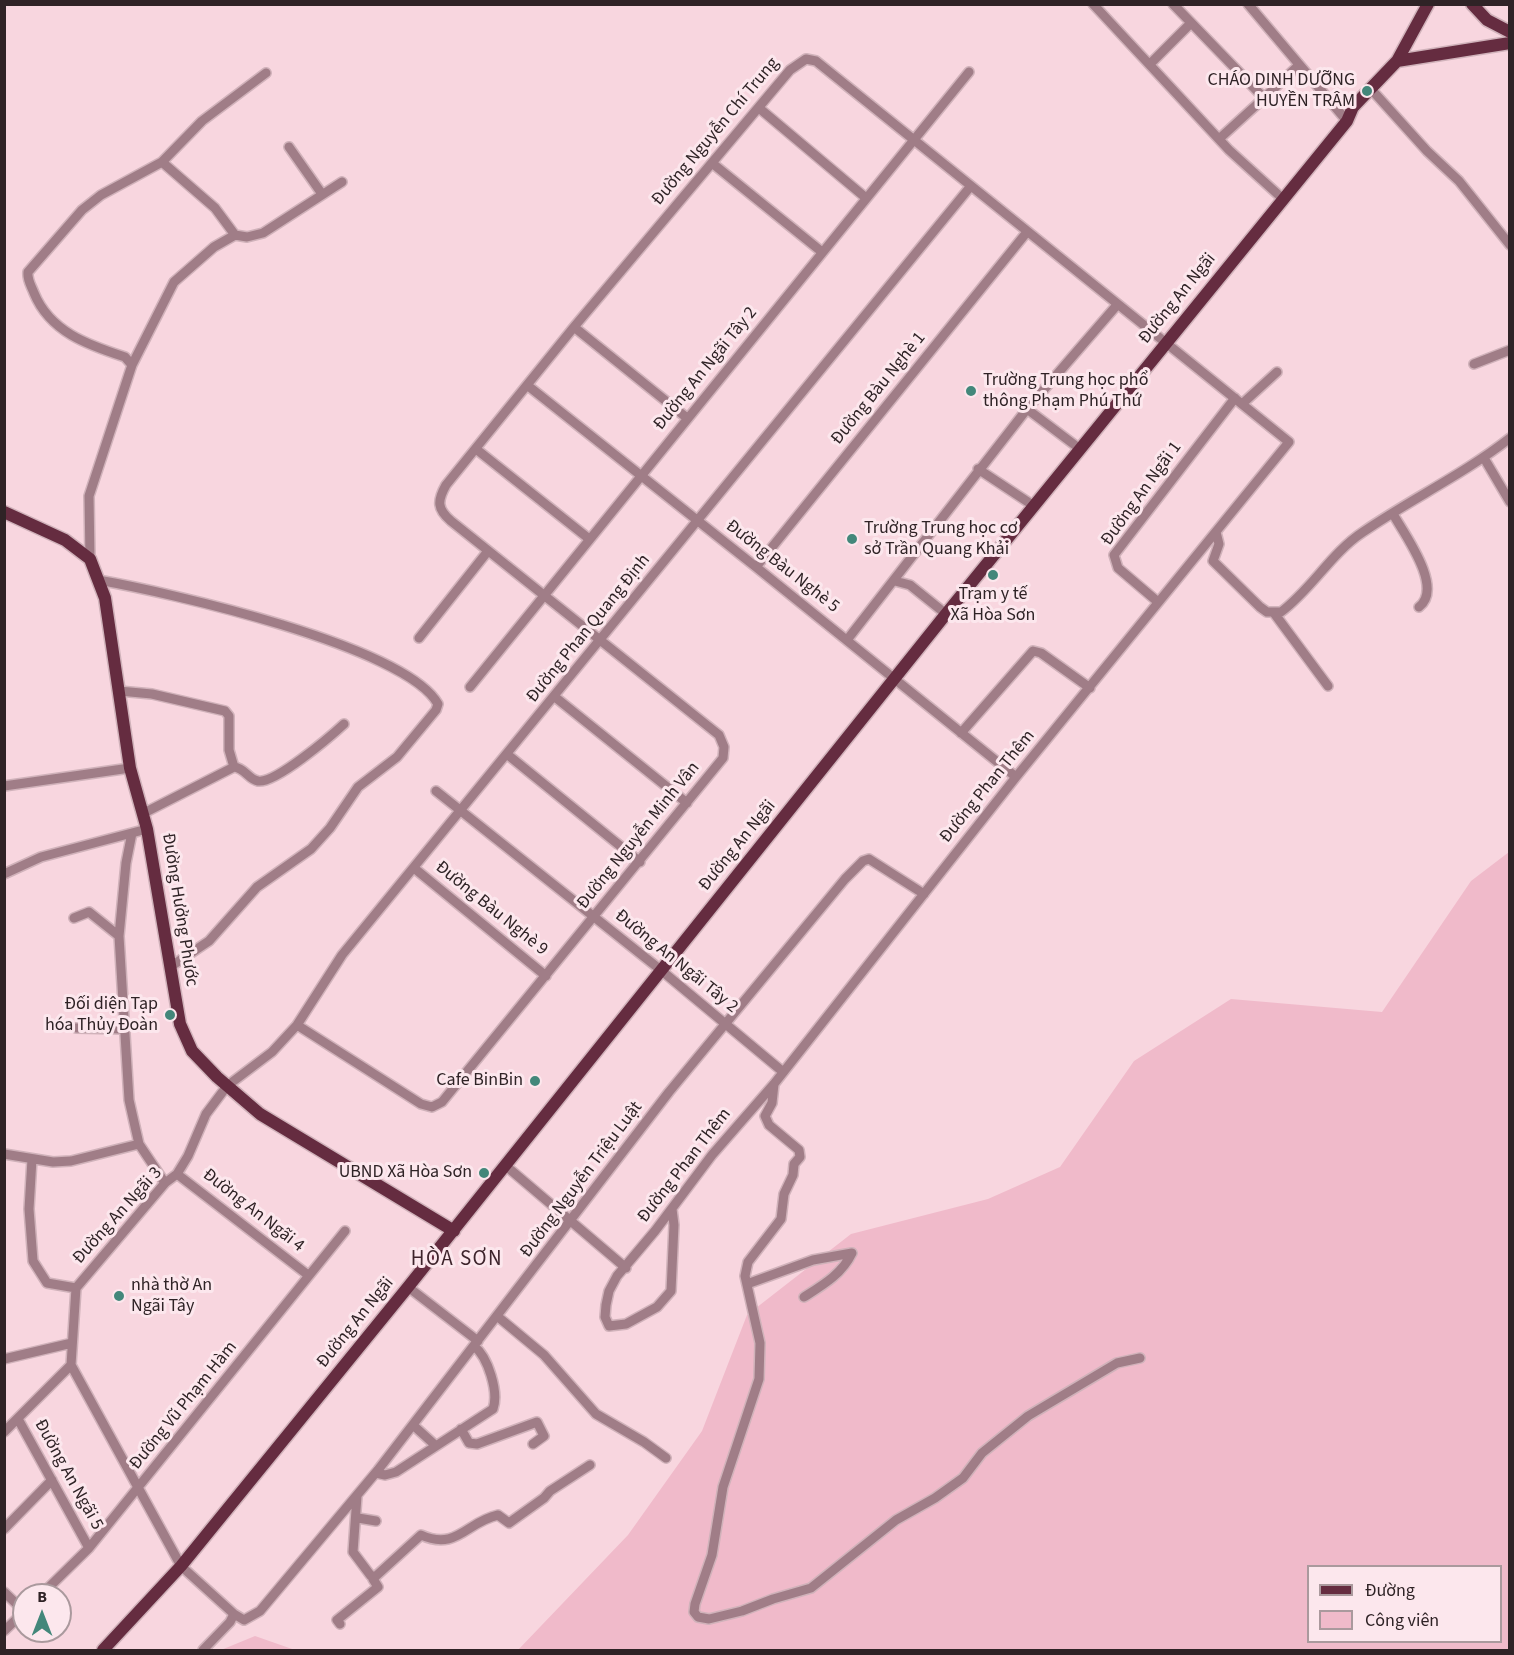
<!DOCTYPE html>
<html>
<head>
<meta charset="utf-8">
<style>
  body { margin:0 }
  #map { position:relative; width:1514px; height:1655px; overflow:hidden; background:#f8d6df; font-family:"Source Sans 3",sans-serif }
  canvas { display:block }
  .frame { position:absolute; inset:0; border:6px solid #2f2326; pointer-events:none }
  .legend { position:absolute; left:1307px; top:1565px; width:195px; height:78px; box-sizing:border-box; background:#fce7ed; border:2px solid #aa999d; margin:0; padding:8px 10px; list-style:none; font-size:18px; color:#2f2326 }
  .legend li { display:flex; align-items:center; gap:12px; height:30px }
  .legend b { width:30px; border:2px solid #aa999d }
  .north { position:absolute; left:12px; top:1583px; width:60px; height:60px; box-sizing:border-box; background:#fce7ed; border:2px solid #aa999d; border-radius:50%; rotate:0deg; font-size:16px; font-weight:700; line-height:24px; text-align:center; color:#2f2326 }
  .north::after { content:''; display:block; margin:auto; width:21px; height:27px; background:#43877a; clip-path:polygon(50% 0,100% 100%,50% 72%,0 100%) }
</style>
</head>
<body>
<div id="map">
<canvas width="1514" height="1655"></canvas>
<div class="frame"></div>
<ul class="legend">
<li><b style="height:8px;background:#652c40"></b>Đường</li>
<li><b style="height:16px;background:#f0baca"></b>Công viên</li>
</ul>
<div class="north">B</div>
</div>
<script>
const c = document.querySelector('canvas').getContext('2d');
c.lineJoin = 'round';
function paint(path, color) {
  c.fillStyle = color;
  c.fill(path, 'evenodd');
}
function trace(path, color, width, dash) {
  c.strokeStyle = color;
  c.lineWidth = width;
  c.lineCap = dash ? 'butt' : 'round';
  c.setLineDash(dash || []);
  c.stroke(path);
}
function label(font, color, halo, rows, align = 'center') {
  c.font = font + ' "Source Sans 3",sans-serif';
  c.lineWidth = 6;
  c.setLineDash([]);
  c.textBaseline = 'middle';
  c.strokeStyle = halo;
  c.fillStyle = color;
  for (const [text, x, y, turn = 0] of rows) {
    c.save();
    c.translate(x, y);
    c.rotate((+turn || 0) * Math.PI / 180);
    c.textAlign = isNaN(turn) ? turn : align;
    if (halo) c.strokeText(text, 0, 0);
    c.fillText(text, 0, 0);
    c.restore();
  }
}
paint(new Path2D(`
  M1509,852V1650H518L628,1535L702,1431L747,1315L851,1234L988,1199L1060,1167L1134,1061L1231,999L1382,1012L1471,881ZM1308,1566H1500V1642H1308Z
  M255,1636L295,1650H221Z`), '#f0baca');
const minor = new Path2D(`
  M1093,4L1229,150L1283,199
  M1173,4L1264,98L1219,139
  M1248,4L1347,121
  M1150,64L1191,23
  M1371,89L1427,151L1459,181L1510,245
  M1264,98L1299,65
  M759,108L866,198
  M289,147L322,194
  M162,162L202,121L266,73
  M712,163L822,252
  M574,327L687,418
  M1474,364L1510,350
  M132,365L125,357C88,345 50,332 34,293C31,285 27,280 28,272L82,210L101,195L162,162L215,208L235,235
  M527,385L756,567L1016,777
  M1242,404L1277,372
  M1027,409L1117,305
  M476,449L588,538
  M1484,458L1510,502
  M978,469L1034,506
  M1393,514C1405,535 1444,588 1419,607
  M1216,532L1219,544L1213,561L1260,607L1267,612H1281C1312,589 1331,553 1363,532C1411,499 1464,474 1510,438
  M90,559L89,496L132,365L174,282L214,247L235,235L247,237L263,233L342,182
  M756,567L1027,232
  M98,580C167,592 406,646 438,704L436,710L397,757L358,787L330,828L311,849L257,887L209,941L170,967
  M895,581L910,585L946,614
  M1158,602L1118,568L1114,555L1235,398
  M1274,613L1328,686
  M419,638L488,551
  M847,640L1027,409L1080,449
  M470,687L969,72
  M119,691L152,694L225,711L229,716V750L234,767
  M555,697L687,803
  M961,733L1033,651L1041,653L1090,688
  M508,755L640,862
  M4,786L130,768
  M436,791L662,971L782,1071
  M144,813L234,767C245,768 248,779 258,781C275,784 331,736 344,724
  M132,833L126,863L119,936L129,1100L139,1144L165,1183
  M414,868L546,976
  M4,874L41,857L147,829
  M924,894L869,859L863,861L845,879L669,1092L378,1470L260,1611L244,1620L234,1614L181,1566L71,1365L76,1288L165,1183L177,1174L188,1156L206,1114L227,1086L272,1052L297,1025L342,955L970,187
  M74,918L89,912L119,936
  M297,1025L421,1104L432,1107L442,1102L723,758L724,747L719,735L451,521C437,509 437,501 446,485L574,327L790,70L806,59L816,61L1289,442L1016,777L774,1084L712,1155L655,1231L617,1276L609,1291L606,1305L605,1317L609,1326L626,1324L657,1307L671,1291L674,1225L672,1209
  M76,1028L125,1029
  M774,1084L772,1103L765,1116L769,1125L799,1150L800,1157L794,1164L793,1175L784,1194L781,1219L748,1262L745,1276L760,1343L759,1379L723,1487L712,1555L695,1604L694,1612L698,1617L709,1619L742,1611L773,1599L811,1588L896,1520L935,1498L963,1478L982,1453L1028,1416L1117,1363L1140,1358
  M4,1154L53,1162L71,1161L139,1144
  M32,1159L29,1209L33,1261L47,1283L76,1288
  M506,1166L626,1268
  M177,1174L308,1275
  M747,1284L813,1260L852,1253C842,1274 823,1285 804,1297
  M408,1287L478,1341
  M497,1316L544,1355L596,1414L644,1442L666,1458
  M4,1359L72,1343
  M18,1419L89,1548
  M413,1425L435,1445
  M461,1429L469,1443L477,1444L537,1422L544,1436L533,1444
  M4,1432L71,1365
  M376,1473L385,1475L396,1472L493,1409C499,1392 488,1357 474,1346
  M357,1496L353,1552L371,1576H376L421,1535C457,1551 466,1522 498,1515L509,1523L544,1498L550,1491L590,1465
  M358,1518L376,1521
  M4,1529L52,1480
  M4,1592L24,1611
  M41,1595L89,1548L345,1231
  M340,1624L337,1620L378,1587L373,1579L376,1576
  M4,1631L24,1612
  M203,1650L230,1622L234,1614`);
const major = new Path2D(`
  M1472,4L1487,20L1510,32
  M1397,61L1510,43
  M4,512L65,540L90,559L105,598L130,768L147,829L180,1024L192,1051L217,1077L260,1114L454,1231
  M103,1650L181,1566L408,1287L946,614L1347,121L1353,107L1397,61L1428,4`);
trace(minor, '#d0b2ba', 12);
trace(major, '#d0b2ba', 15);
trace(minor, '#a07d87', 9);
trace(major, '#652c40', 12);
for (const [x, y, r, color] of [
  [1367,91,6,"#43877a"],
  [971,391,6,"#43877a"],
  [852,539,6,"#43877a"],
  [993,575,6,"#43877a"],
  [170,1015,6,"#43877a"],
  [535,1081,6,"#43877a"],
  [484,1173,6,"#43877a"],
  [119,1296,6,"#43877a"]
]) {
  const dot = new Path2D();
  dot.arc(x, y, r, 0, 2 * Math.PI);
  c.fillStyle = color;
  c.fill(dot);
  trace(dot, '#fce7ed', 2);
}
label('18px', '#2f2326', '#fce7ed', [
  ["CHÁO DINH DƯỠNG",1355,81],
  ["HUYỀN TRÂM",1355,102],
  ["Trường Trung học phổ",983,381,"left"],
  ["thông Phạm Phú Thứ",983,402,"left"],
  ["Trường Trung học cơ",864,529,"left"],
  ["sở Trần Quang Khải",864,550,"left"],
  ["Trạm y tế",993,595,"center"],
  ["Xã Hòa Sơn",993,616,"center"],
  ["Đối diện Tạp",158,1005],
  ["hóa Thủy Đoàn",158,1026],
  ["Cafe BinBin",523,1081],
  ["UBND Xã Hòa Sơn",472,1173],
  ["nhà thờ An",131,1286,"left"],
  ["Ngãi Tây",131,1307,"left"]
], 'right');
label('18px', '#2f2326', '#fce7ed', [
  ["Đường Nguyễn Chí Trung",716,132,-50],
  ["Đường An Ngãi",1178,299,-51],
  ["Đường An Ngãi Tây 2",706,369,-51],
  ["Đường Bàu Nghè 1",879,389,-51],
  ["Đường An Ngãi 1",1142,494,-54],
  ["Đường Bàu Nghè 5",782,567,38],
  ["Đường Phan Quang Định",589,629,-51],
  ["Đường Phan Thêm",988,787,-51],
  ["Đường Nguyễn Minh Vân",639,836,-51],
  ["Đường An Ngãi",738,846,-51],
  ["Đường Bàu Nghè 9",491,909,39],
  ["Đường Hưởng Phước",179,910,81],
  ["Đường An Ngãi Tây 2",676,962,39],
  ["Đường Phan Thêm",685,1166,-52],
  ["Đường Nguyễn Triệu Luật",582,1180,-53],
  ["Đường An Ngãi 4",253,1211,38],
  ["Đường An Ngãi 3",118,1216,-48],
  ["Đường An Ngãi",356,1323,-51],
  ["Đường Vũ Phạm Hàm",184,1406,-51],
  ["Đường An Ngãi 5",68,1475,61]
]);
c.letterSpacing = '1.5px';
label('21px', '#3e242c', '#fce7ed', [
  ["HÒA SƠN",457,1260]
]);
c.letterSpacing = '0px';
</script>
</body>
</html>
